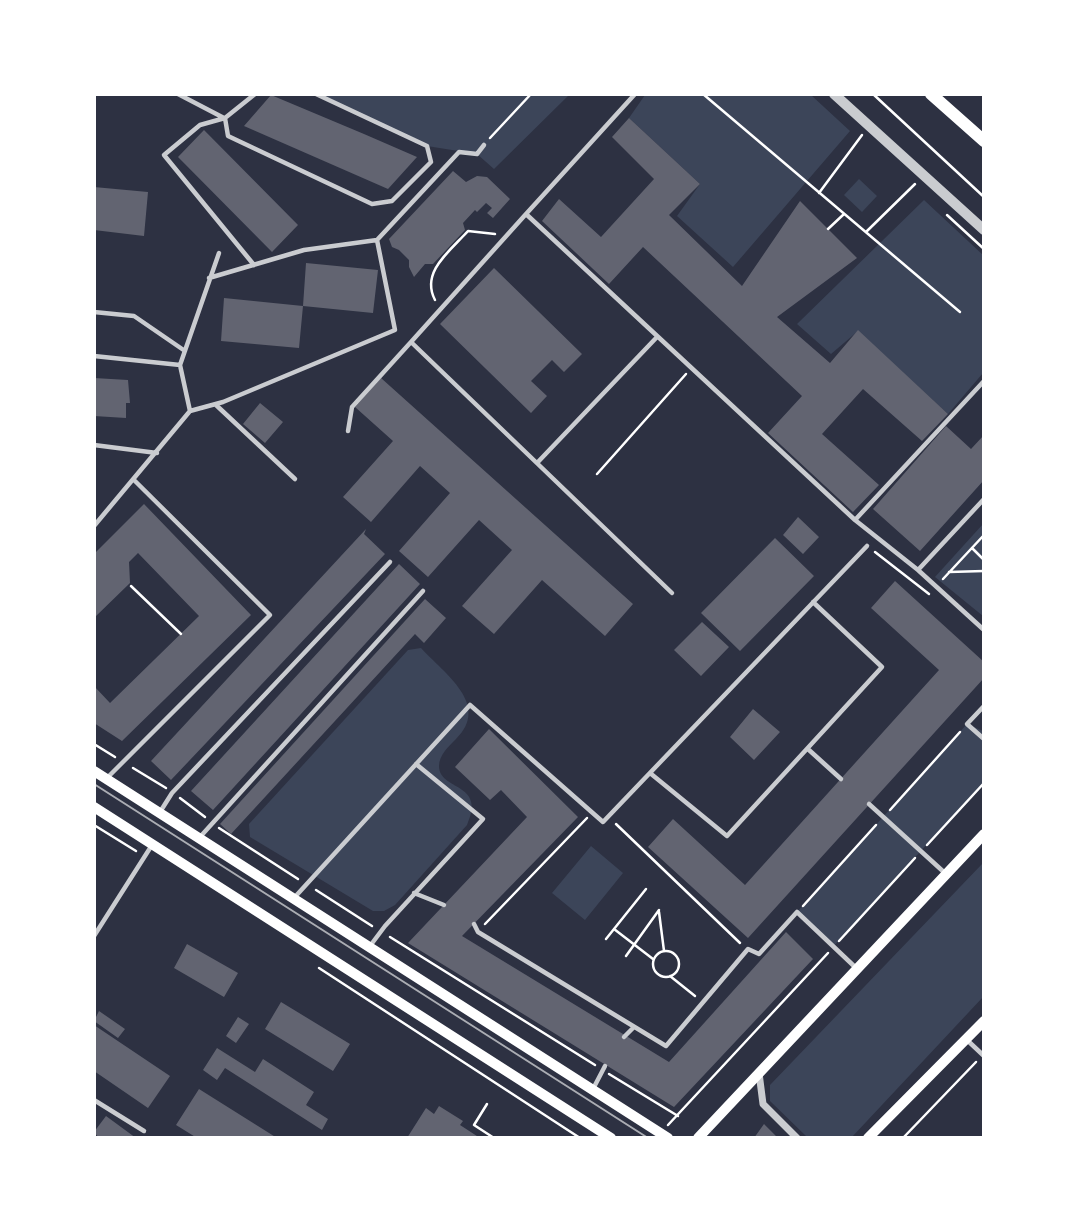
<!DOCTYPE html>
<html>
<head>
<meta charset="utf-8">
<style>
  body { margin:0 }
  #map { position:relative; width:1078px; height:1232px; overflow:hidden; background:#2d3142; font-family:"PT Sans Narrow",sans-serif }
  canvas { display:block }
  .frame { position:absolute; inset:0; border:96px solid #fff; pointer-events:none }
</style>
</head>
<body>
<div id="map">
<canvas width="1078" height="1232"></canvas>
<div class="frame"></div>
</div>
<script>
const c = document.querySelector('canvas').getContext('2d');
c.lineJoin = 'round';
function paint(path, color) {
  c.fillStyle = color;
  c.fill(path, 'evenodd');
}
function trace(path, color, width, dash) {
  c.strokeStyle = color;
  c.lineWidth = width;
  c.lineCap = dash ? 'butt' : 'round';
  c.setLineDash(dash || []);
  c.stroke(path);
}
paint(new Path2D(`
  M319,94L569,95L494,169L477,154L427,146Z
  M645,95H811L850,131L733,267L677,216L700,184L629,118Z
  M859,179L877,196L862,212L844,195Z
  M924,200L983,255V373L948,414L858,331L831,354L797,324Z
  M983,524V616L935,577Z
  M421,648C445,674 491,705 456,739C449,746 439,755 439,766C439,791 487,782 467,825L395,905L384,911H373L250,837L249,824L408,650Z
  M967,724L983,731V783L833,947L797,912Z
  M591,846L623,873L585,920L552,893Z
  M983,863V997L852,1137H807L770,1101V1085Z`), '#3c4559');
paint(new Path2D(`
  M271,95L364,134L417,157L388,189L244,126Z
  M629,118L700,184L669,215L742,286L800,201L857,258L777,317L830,363L858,330L948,414L922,441L863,389L822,434L879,485L853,512L768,433L802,396L643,247L609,284L542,221L559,199L601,237L654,179L612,137Z
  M204,130L298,225L272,252L178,157Z
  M453,171L466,182L477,176L487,177L510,199L493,218L487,213L492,208L486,203L477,212L475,210L463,223L465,230L433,264H425L414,277L409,267V260L399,250L392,247L389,239Z
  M94,187L148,192L144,236L94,230Z
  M306,263L378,270L373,313L303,306Z
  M494,268L582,354L564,372L552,360L531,381L547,396L531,413L440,324Z
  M224,298L303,306L299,348L221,341Z
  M94,378L128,380L130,403H126V418L94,416Z
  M381,378L633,604L605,636L542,580L494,634L462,606L512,550L479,520L428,577L399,551L450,493L420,466L371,522L343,497L393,441L355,407Z
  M260,403L283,422L265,443L243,424Z
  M946,426L971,449L984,435V480L920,551L873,509Z
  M144,504L251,615L122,741L94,723V686L110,703L199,616L138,553L129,562L130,583L94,618V554Z
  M798,517L819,537L803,554L783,535Z
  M366,529L364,534L385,554L171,780L151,761Z
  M775,538L814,576L740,651L701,613Z
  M399,564L420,584L213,810L191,791Z
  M895,581L984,662V678L748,938L648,847L673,819L745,885L939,670L871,608Z
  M425,599L446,618L424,643L415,634L231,834L220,824Z
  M702,622L729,647L701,676L674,650Z
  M753,709L780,732L754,760L730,737Z
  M489,729L578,817L462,936L669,1062L786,932L813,959L674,1107L408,943L527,817L501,790L490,800L455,767Z
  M187,944L238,973L224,997L174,968Z
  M281,1002L350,1044L333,1071L265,1029Z
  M99,1011L125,1029L118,1038L94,1021Z
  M238,1017L249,1024L236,1043L226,1036Z
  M94,1025L170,1076L148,1108L94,1071Z
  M217,1048L255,1072L263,1059L314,1092L306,1105L328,1119L322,1130L225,1068L217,1080L203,1070Z
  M199,1089L277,1138H197L176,1125Z
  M439,1106L463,1121L460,1125L480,1138H407L426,1108L434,1114Z
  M106,1116L136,1138H99L94,1132Z
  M764,1124L778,1138H754Z`), '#626471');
trace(new Path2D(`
  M703,94L960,312
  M873,94L984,197
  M490,138L531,94
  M819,193L862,135
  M947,215L984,249
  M828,229L844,214
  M866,232L915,184
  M435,300C420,272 451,250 468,231L495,234
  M597,474L686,374
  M972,548L984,560
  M875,552L929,594
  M949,572L984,571
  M943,579L984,535
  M131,586L181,634
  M94,744L115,757
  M133,768L166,788
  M180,798L205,817
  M890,810L960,732
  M616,824L740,943
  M94,825L136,851
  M219,828L298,879
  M927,845L984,783
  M316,890L372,926
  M803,906L876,825
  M659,912L664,951
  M485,924L587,818
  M614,929L653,959
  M390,937L595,1065
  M606,939L646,889
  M839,941L915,858
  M653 964a13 13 0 1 1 26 0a13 13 0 1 1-26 0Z
  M626,956L659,910
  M319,968L580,1138
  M670,976L695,996
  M609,1074L678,1116
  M487,1104L474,1125L494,1138
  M668,1125L828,953
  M903,1138L976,1062`), '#fff', 2.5);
trace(new Path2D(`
  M178,94L224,118
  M635,94L526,214L855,520L984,381
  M225,118L228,136L372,204L392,201L431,162L427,146L316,94
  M526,214L411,342L672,593
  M377,240L459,152L477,154L484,145
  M254,265L164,155L200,125L225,118L255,94
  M94,312L134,316L185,351
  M94,356L180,365
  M216,405L295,479
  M190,411L180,365L219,253
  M348,431L352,407L411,342
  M94,445L157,453
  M537,463L657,337
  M855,520L918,570L984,499
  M94,526L190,411L223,402L395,330L377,240L304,250L209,278
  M918,570L984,630
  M984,706L967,724L984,739
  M809,750L841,779
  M650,773L727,836L882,667L813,602
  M107,778L270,615L134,480
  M869,804L946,874
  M160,812L172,793L390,562
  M200,837L423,591
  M414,893L444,905
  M294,898L470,705L603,822L867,546
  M474,924L478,932L666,1046L748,949L759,954L797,912L855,967
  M94,936L152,845
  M370,946L385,926L483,819L416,764
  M624,1037L633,1028
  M967,1040L984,1056
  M593,1089L605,1066
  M94,1100L144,1131`), '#caccd0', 4.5);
trace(new Path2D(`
  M759,1073L763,1104L797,1138`), '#caccd0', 7);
trace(new Path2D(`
  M834,94L984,230`), '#caccd0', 10);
trace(new Path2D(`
  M94,771L668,1138
  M94,807L611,1138
  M698,1138L984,834
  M868,1138L984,1021`), '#fff', 10);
trace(new Path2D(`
  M931,94L984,141`), '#fff', 12);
trace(new Path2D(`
  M94,784L648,1138`), '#abadb3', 2);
</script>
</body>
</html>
